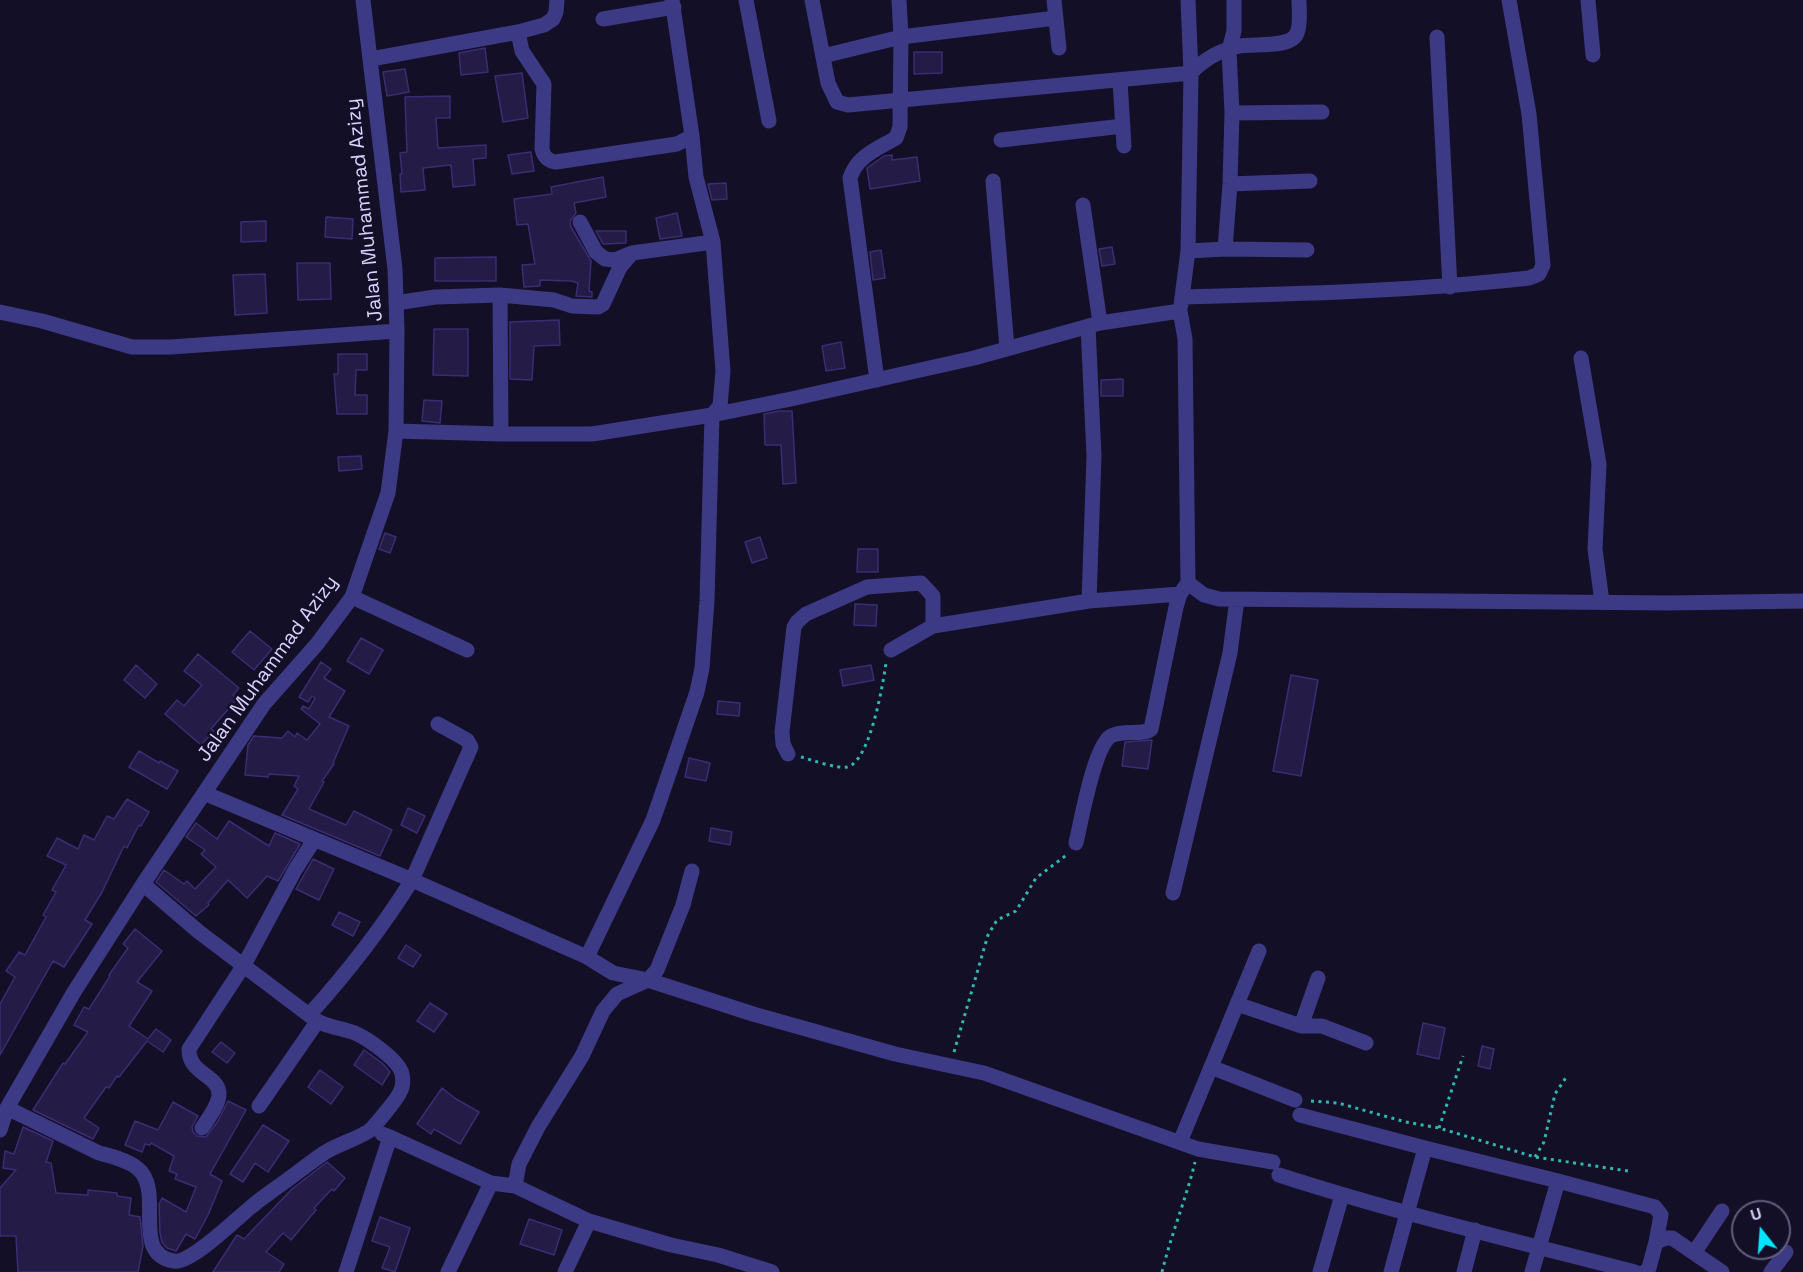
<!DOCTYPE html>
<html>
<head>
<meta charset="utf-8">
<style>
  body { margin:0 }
  #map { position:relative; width:1803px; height:1272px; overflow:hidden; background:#130f26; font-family:"Space Grotesk",sans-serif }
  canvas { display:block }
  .north { position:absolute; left:1731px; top:1200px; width:60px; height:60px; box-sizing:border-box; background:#130f26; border:2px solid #625e7d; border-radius:50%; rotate:343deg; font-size:16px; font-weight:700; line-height:24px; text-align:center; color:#d9d4ff }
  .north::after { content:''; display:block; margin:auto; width:21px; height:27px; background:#00e5ff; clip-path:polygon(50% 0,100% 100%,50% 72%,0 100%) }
</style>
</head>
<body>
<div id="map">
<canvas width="1803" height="1272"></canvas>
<div class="north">U</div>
</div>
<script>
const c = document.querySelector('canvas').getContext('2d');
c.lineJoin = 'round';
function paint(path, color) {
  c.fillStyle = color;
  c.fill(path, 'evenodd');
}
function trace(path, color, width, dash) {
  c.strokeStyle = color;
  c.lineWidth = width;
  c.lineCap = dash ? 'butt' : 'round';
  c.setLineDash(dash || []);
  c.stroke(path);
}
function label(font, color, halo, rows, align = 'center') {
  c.font = font + ' "Space Grotesk",sans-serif';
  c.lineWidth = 5;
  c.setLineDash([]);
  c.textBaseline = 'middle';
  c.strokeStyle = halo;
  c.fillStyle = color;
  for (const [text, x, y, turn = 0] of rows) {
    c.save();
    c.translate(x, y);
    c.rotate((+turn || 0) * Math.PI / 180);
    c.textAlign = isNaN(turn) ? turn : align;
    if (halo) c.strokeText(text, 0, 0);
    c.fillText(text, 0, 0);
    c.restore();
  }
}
const building = new Path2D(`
  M485,48L488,72L461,75L459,53Z
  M914,52H942V73L914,74Z
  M405,69L409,92L387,96L383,72Z
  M522,73L528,118L503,122L495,76Z
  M450,96V118H436L438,148L486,145V158L473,159L475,185L453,187L451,165L423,168L425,190L401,192L400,174H402L400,153L407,152L405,97Z
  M531,152L534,171L512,174L508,155Z
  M892,155V160L917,157L920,181L870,189L867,168L884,156Z
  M603,177L606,197L574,203L576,213L570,221L571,227L591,261L589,291L592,292V297L576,296L578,283L571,281L540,280V286L524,287L522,265L535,264L528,224L517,225L514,199L552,194L551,187Z
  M726,183L727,199L712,200L708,184Z
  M677,213L682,236L660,239L656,218Z
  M326,217L353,219L352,239L325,237Z
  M266,221V241L241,242V222Z
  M596,231H626V243L603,244Z
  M1112,247L1115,264L1102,266L1099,249Z
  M881,250L885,278L873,280L870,252Z
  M496,257V281H435V258Z
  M297,263H330L331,299L298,300Z
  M265,274L267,313L235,315L233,275Z
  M559,320L560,345L534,346L532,380L510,379V322Z
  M434,329H468V376L433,375Z
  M841,342L845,368L826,371L822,346Z
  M338,354H367V370H356L355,395H367V414H337L334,374H338Z
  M1123,379V396H1101V380Z
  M424,400L442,401L440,423L422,421Z
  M779,411H792L796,483L783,484L781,445H765L764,414Z
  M361,456L362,469L339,471L338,457Z
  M385,533L396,537L390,553L379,549Z
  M760,537L767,558L752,563L745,542Z
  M858,549H878V572H857Z
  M855,604L877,605L876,626L854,625Z
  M250,631L272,649L254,670L232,652Z
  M361,638L383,650L369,674L347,661Z
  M198,654L239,688L233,695L237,699L211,729L214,731L201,745L165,714L177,700L184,706L202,685L184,671Z
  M321,662L331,669L324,678L345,691L329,717L349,726L333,763L334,764L322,781L324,782L309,809L346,825L354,811L392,830L380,856L282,815L298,789L294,786L299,776L269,774L268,777L245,775L248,745L254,736L282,738L288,731L295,737L297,733L307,740L320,724L301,709L303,706L309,709L315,698L312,696L308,702L299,697Z
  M136,665L157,684L145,698L124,680Z
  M871,665L874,680L843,686L840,670Z
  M1291,675L1318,680L1301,776L1273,771Z
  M718,701L740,703L739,716L717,714Z
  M1152,740L1148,769L1122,766L1125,742Z
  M139,751L159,763L160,761L178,771L167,789L129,767Z
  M689,758L710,763L706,781L685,777Z
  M127,799L149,812L141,826L139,825L127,848L124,846L102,892L85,920L92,924L64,967L53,961L0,1055V1004L15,977L6,971L19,952L25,955L46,917L43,915L56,892L52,890L66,865L47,856L57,838L78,849L84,835L94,840L107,816L114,819Z
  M408,808L425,816L417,833L401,825Z
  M229,821L269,846L275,833L300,844L278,881L267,876L247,898L228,880L208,903L209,905L196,916L156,882L164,870L184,884L187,881L195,889L216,867L201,854L205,850L186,837L196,823L217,839Z
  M711,828L732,832L730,845L709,841Z
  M313,859L334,869L319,900L296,889Z
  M339,912L360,922L353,936L332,925Z
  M135,929L162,951L137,982L152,991L129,1026L148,1039L156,1029L171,1040L163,1052L147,1041L119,1077L117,1076L109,1088L106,1087L84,1118L99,1128L93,1139L33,1110L63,1063L65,1064L88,1032L74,1025L84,1007L89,1009L110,976L109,975L128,948L123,944Z
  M406,945L421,955L413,967L398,958Z
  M430,1003L447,1014L434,1032L417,1021Z
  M1423,1023L1445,1028L1439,1059L1417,1054Z
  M221,1042L235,1053L227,1063L212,1052Z
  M1482,1046L1494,1049L1490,1069L1478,1066Z
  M364,1050L382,1063L390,1072L382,1085L354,1065Z
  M320,1070L343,1087L331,1104L308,1087Z
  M442,1088L456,1099L479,1112L460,1144L434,1129L431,1134L417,1124Z
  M228,1101L246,1110L210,1174L222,1181L208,1215L195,1239L186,1234L176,1251L167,1248L162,1242L160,1233L159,1204L162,1198L186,1212L196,1187L175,1179L177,1174L169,1171L174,1156L151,1143L150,1145L145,1144L142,1152L125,1145L135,1121L158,1130L173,1102L198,1116L192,1127L193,1132L197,1136L206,1137L218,1121Z
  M263,1125L289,1141L268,1172L255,1163L243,1182L230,1174Z
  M23,1127L53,1141L46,1162L51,1163L56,1193L88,1195V1190L117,1193V1196L131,1198L129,1215L140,1217L143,1246L138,1272H18L16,1236H0V1188L16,1170L3,1168L5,1151L14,1154Z
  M327,1162L345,1178L334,1191L332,1189L314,1208L316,1210L291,1240L283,1233L266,1252L284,1264L279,1272H213L237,1235L244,1239L292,1189Z
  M380,1217L410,1228L395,1272L382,1268L390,1247L372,1241Z
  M529,1219L562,1230L554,1255L520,1244Z`);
paint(building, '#241b47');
trace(building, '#3b2d73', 1.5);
trace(new Path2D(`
  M801,757C812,760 837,769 847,767C870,762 883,684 886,663
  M954,1052L988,935L997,920L1016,911L1036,878L1068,854
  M1311,1101L1338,1103L1406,1122L1439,1128L1535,1157L1628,1171
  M1439,1128L1463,1056
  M1535,1157L1544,1142L1555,1094L1567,1076
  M1162,1272C1171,1235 1186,1199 1195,1162`), '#2fb8b0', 3, [3, 4.5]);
trace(new Path2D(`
  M672,0L692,136
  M746,0L769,121
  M812,0L828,83L837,102L848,105L1191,73C1204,59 1220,50 1240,46C1253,43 1291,49 1297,33C1301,24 1299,10 1299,0
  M1054,0L1059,48
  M1588,0L1593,55
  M603,19L674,7
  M518,32L522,51L544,84L542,149C544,157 548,161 556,162L677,144L692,136L696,177L713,242L723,371L720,406L712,415L707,601L702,668L697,692L653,820L587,957
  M1437,37L1450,287
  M823,56L901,37L1056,18
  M371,59L518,32L544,25L553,19L556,12L557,0
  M1120,81L1124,146
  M1232,113L1322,112
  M1001,140L1123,126
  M993,181L1007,348
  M1230,184L1310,181
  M1083,205L1100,323
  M580,222L596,252L605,259L615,260L632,253L713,242
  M1225,249L1230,184L1232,113L1229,50L1234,31V0
  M1188,251L1225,249L1307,250
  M500,295L501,434
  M1182,297C1298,294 1413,291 1529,278L1539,274L1543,265L1529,114L1509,0
  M396,303L435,297L500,295L554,300L572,306L598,307L603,304L620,267L632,253
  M1181,305L1188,251L1191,73L1188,0
  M0,312L42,321L132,347H171L397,331
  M1088,326L1094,456L1089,601
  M1581,358L1599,464L1595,549L1602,602
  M877,380L850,178C857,156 877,149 896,138L900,127L901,37L899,0
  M396,431L501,434H592L712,415L791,399L974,358L1100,323L1180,311L1185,339L1188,583L1204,595L1219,599L1669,603L1803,601
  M352,597L467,650
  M933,626L1089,601L1180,594
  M438,724L467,740L471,747L412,880L587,957L613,973L648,980L753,1014L895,1054L984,1073L1198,1149L1273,1162
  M788,754L783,744L782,732L794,627L797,622L806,614L867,587L921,583L933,596V626L891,650
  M1076,843C1081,822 1094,746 1111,736C1124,729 1142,736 1151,729L1176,607L1180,594L1188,583
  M143,884L199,932L309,1015
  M1173,893L1230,653L1237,599
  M1237,1004L1301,1026H1322L1366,1043
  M1301,1026L1318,978
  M1211,1067L1295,1100
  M259,1106L317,1022
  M7,1108L99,1153C111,1156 127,1160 137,1168C166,1190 129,1254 174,1261C191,1264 236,1219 251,1207C259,1200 268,1194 276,1188C292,1177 308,1164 324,1153C338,1144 355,1140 369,1131C374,1127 398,1098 400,1092C403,1087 403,1079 402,1074C399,1060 368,1039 355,1033C339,1027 322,1027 309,1015C347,973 382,928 412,880L204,793
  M1300,1115L1425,1148L1391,1272
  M202,1128C208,1119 219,1105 219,1094C219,1075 188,1074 189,1049L244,965L295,870L314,840
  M0,1130L7,1108L74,992L143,884L264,704L317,644L352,597L388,493L396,431L397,331L395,269L363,0
  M390,1137L491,1183L515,1186L589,1221L671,1245L718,1255L772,1272
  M1180,1142L1259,951
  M1425,1148L1558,1181L1532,1272
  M1279,1175C1396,1213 1516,1241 1635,1272
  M1558,1181L1655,1207L1661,1215L1656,1242
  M515,1186L519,1164L538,1127L582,1056L603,1011L617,994L648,980L657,970L683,905L692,871
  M1694,1253L1722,1211
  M346,1272L390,1137L382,1134
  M448,1272L491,1183
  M565,1272L589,1221
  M1320,1272L1342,1195
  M1464,1272L1475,1230
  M1645,1272L1649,1268L1656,1242L1666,1238H1672L1722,1272
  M1771,1272L1786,1252`), '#3d3a85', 15);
label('20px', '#d9d4ff', '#130f26', [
  ["Jalan Muhammad Azizy",365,210,-96],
  ["Jalan Muhammad Azizy",268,669,-54]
]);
</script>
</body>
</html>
